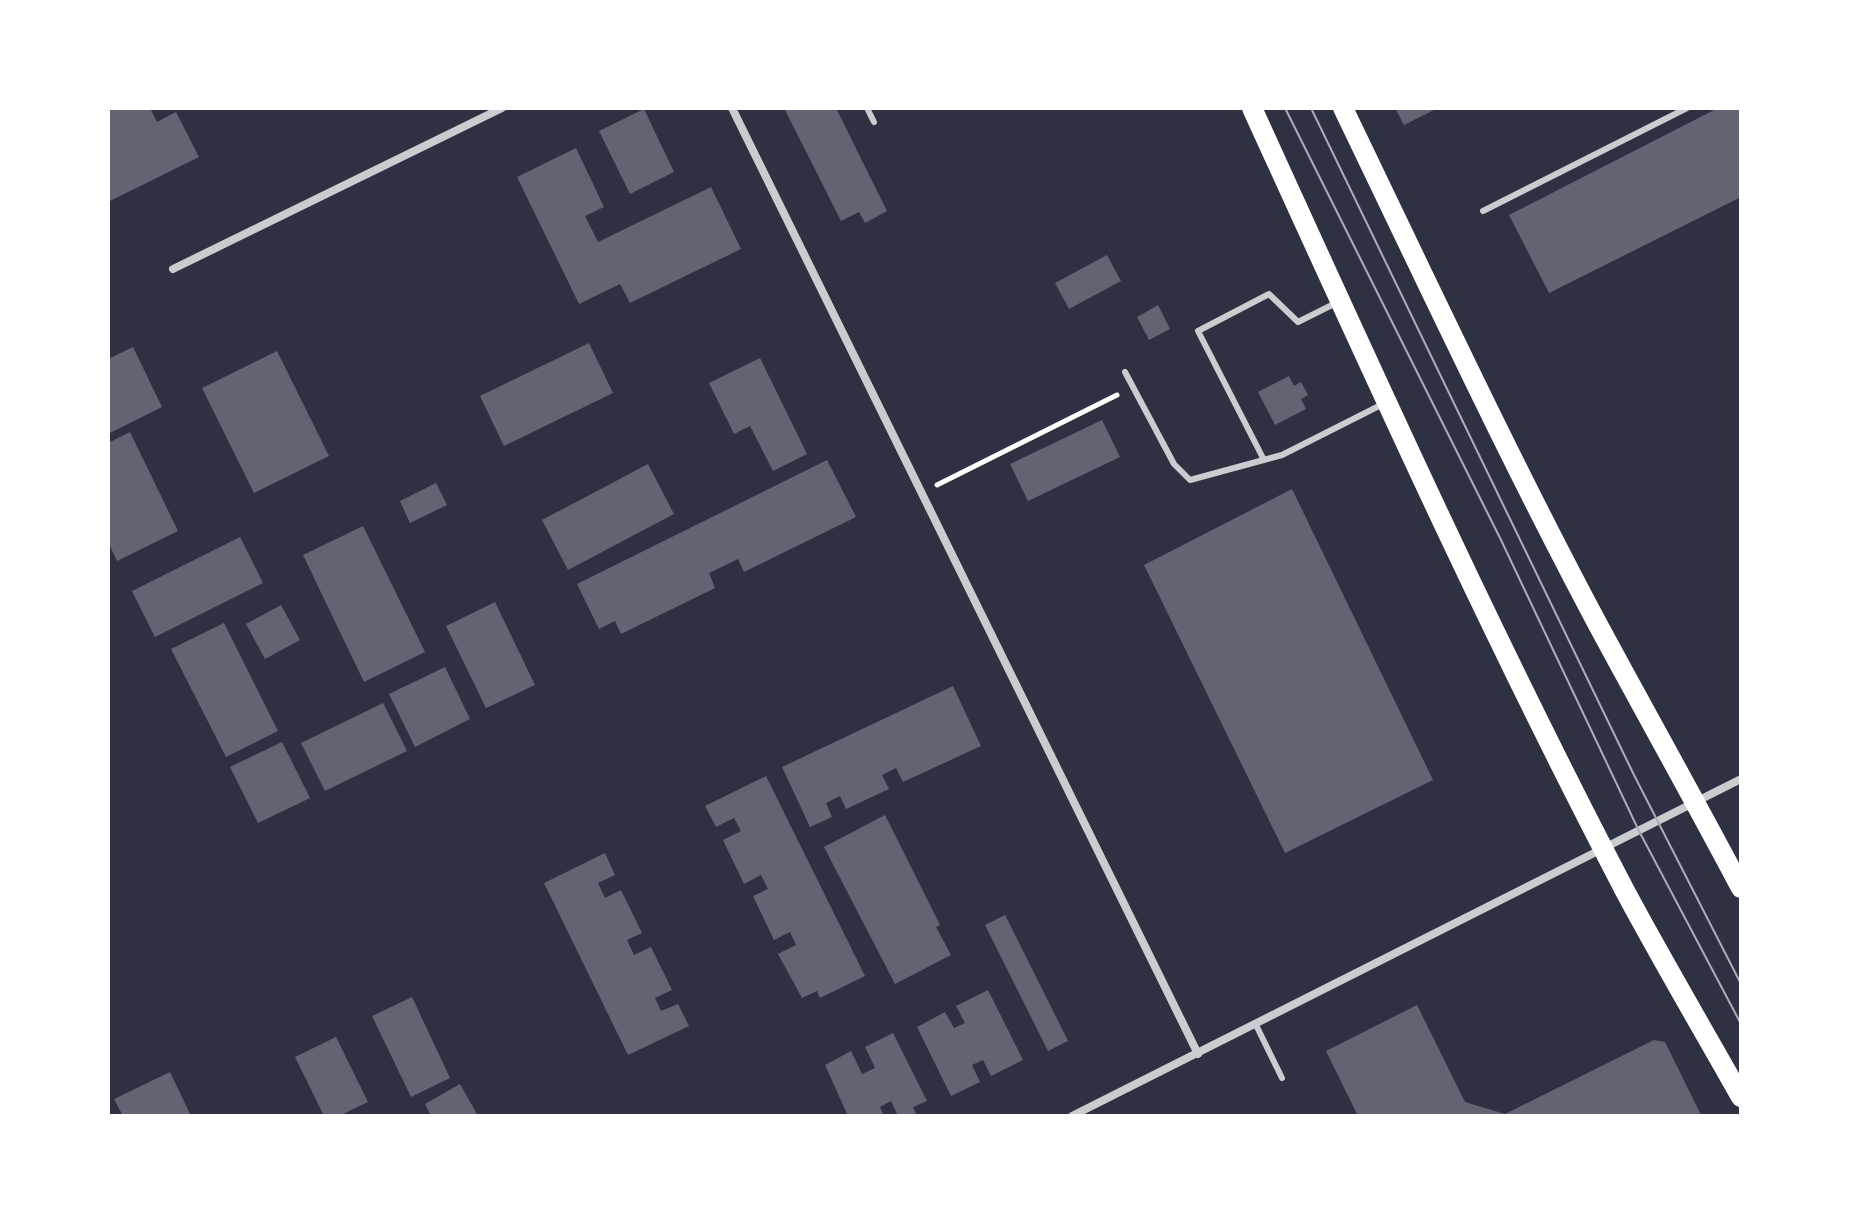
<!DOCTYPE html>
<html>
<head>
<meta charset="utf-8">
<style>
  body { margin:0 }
  #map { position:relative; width:1849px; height:1224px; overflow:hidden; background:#2d3142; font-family:"DM Sans",sans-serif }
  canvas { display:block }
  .frame { position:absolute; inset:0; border:110px solid #fff; pointer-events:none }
</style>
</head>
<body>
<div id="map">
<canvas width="1849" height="1224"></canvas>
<div class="frame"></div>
</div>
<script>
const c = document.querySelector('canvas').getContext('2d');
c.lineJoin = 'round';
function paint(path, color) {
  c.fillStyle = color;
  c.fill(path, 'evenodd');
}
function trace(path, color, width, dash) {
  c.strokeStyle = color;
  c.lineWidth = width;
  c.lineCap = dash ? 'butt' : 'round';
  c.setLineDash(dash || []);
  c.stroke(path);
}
paint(new Path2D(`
  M108,108H150L157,122L176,112L199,157L108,202Z
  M784,108H836L887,211L865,223L859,212L841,221Z
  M1395,108H1438L1404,125Z
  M1718,108H1741V197L1549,293L1509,215Z
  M644,109L674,172L630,194L599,131Z
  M576,148L604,207L585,216L598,242L711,187L741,249L630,303L620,284L579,304L517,177Z
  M1107,255L1121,281L1069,309L1055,283Z
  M1158,305L1170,329L1149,340L1137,317Z
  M589,343L613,393L504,446L480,396Z
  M133,347L162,407L108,434V359Z
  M277,351L329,456L254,493L202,388Z
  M760,358L807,454L773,471L750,426L734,434L709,383Z
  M1289,376L1294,386L1301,382L1308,395L1301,399L1306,409L1275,425L1258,392Z
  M1102,420L1120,457L1028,501L1010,464Z
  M130,432L178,531L117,561L108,542V443Z
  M827,460L856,517L744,572L738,559L709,573L715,588L621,634L615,621L599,629L577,584Z
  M648,464L674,514L568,570L542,520Z
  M436,483L447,505L410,523L400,501Z
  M1292,489L1433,780L1285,853L1144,565Z
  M363,526L425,652L364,682L303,555Z
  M240,537L263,583L155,637L132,591Z
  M495,602L535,685L486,708L446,626Z
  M281,605L300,640L265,659L246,624Z
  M224,623L278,731L226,757L171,649Z
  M445,667L470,719L415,747L389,694Z
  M953,686L981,746L903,782L896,768L882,775L889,789L846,809L840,796L826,803L832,817L810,827L782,767Z
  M383,703L407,751L325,791L301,743Z
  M282,742L310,798L258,823L230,767Z
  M766,776L865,976L820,998L817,991L802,998L778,954L796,945L790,932L774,940L753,896L768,889L761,875L744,884L734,863L723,840L741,831L734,818L716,827L705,806Z
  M885,815L940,925L936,927L951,955L895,984L824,847Z
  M605,853L615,875L598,883L605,898L621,890L642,933L627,940L634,955L651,947L672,990L655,998L661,1011L678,1004L689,1026L628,1055L544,883Z
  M1005,915L1068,1041L1048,1051L985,925Z
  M988,990L1023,1060L991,1076L983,1060L972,1065L980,1082L951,1096L917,1027L945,1012L954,1028L965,1023L956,1006Z
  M412,997L450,1078L411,1097L372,1016Z
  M1417,1005L1465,1102L1505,1114L1654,1040L1665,1042L1701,1115L1358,1116L1326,1051Z
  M893,1033L927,1101L913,1107L917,1116H898L891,1101L880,1107L884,1116H848L825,1065L851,1051L862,1074L875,1068L865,1047Z
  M336,1037L368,1102L339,1116H324L295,1057Z
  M170,1072L191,1116H123L114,1099Z
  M460,1084L478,1116H431L425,1104Z`), '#626471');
trace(new Path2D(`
  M937,485L1117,395`), '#fff', 5);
trace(new Path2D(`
  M867,108L874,122
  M1483,211L1687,108
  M1125,372L1174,464L1190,480L1282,455L1383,404
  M1264,460L1198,331L1269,294L1298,322L1338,302
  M1256,1025L1282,1078`), '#caccd0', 6);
trace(new Path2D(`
  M732,108L1198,1054
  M173,269L502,108
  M1072,1116L1741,779`), '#caccd0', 8);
trace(new Path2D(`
  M1252,108C1372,371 1491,635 1625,891C1662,960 1702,1028 1741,1097
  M1343,108C1426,280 1507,454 1597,623C1645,712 1694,799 1741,888`), '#fff', 20);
trace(new Path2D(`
  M1285,108L1501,540L1639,831L1741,1024
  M1311,108L1634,775L1741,984`), '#abadb3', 2);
</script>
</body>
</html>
